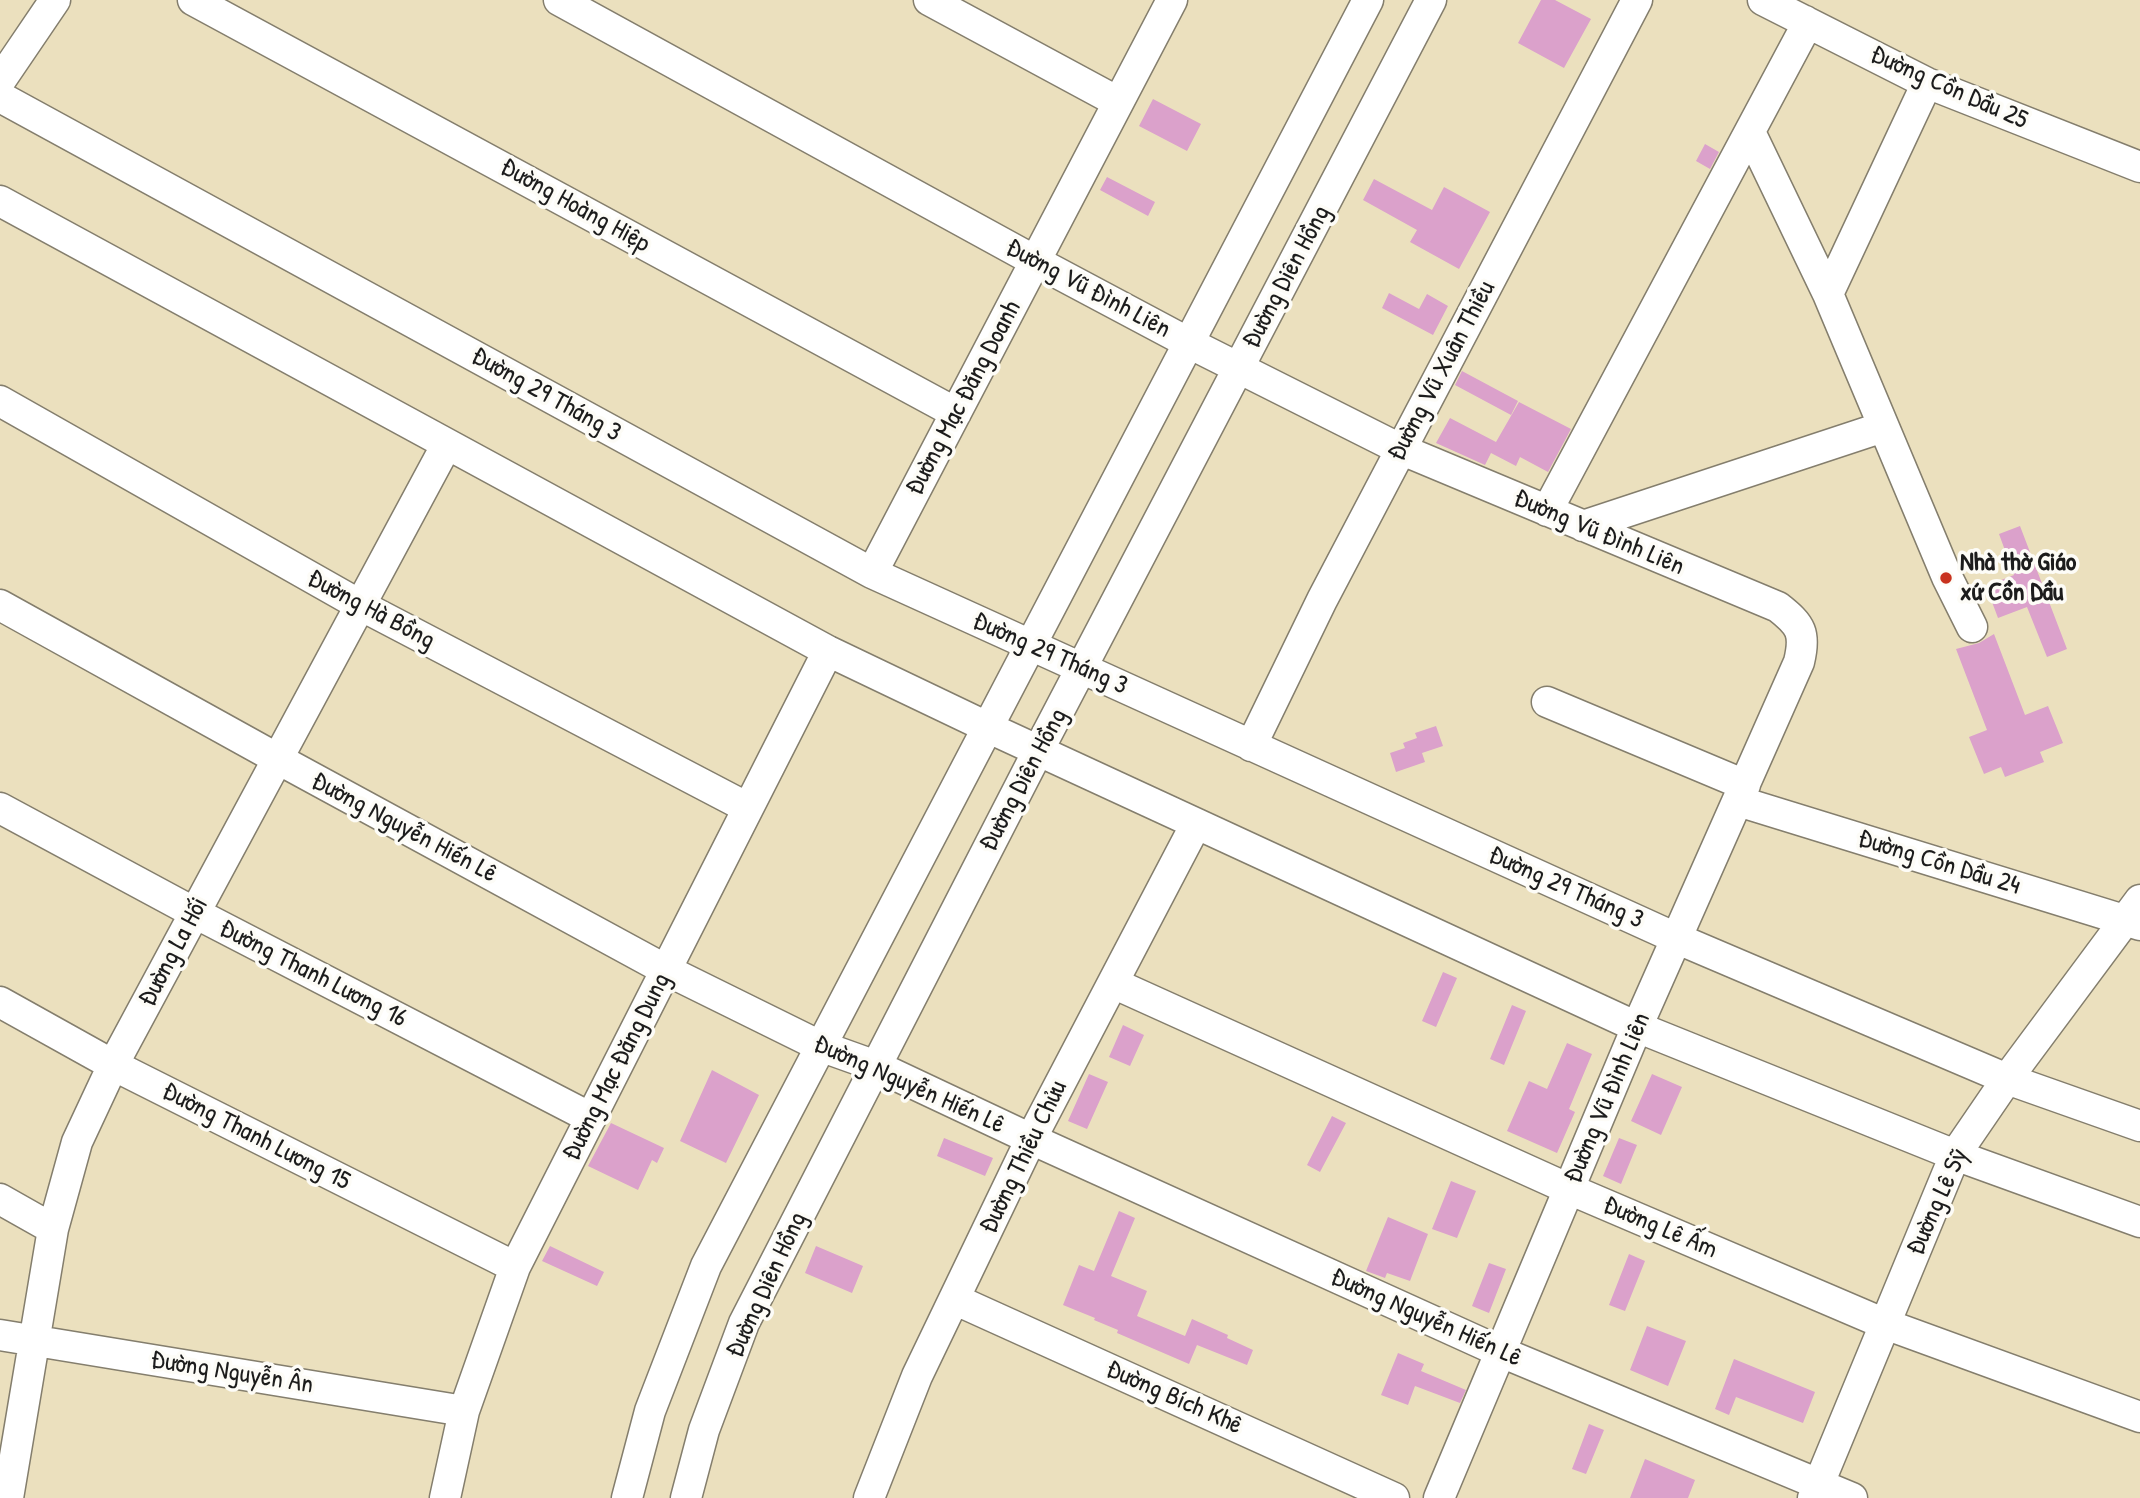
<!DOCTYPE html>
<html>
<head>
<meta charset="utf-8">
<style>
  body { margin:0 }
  canvas { display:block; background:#ebe0be }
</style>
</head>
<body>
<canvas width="2140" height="1498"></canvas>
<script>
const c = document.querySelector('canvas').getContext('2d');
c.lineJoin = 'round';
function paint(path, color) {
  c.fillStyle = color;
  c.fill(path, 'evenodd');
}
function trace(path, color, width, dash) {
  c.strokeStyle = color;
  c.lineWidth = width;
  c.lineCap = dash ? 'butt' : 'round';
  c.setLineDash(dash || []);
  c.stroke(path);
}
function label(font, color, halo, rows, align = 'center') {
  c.font = font + ' "Patrick Hand",sans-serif';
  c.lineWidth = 7;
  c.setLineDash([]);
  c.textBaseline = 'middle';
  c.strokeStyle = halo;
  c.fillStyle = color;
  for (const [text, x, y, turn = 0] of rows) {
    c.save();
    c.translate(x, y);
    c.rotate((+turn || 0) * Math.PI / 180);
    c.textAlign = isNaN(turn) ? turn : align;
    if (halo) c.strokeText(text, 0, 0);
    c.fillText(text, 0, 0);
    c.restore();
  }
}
paint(new Path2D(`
  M1541,0H1555L1591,19L1564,68L1518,43Z
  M1153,99L1201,124L1187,151L1139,126Z
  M1705,144L1719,152L1710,169L1696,161Z
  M1107,177L1155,202L1148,216L1100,190Z
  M1374,179L1432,210L1444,187L1490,212L1459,269L1410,242L1417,230L1363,200Z
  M1389,293L1419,309L1427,294L1448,306L1433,335L1382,308Z
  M1462,371L1518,401L1511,415L1455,385Z
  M1519,402L1571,429L1548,472L1520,457L1516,466L1491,453L1485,465L1436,443L1450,418L1496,442Z
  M2020,526L2067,649L2047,657L2027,607L1998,618L1986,586L2014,575L1999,534Z
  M1994,634L2025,715L2048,706L2063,743L2040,752L2044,762L2005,777L2001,767L1984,774L1969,737L1987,730L1956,649L1979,643Z
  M1436,726L1443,746L1422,753L1425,762L1396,772L1390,753L1405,748L1403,743L1417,738L1415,733Z
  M1443,972L1457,978L1436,1027L1422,1021Z
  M1512,1005L1526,1011L1504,1065L1490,1059Z
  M1123,1025L1144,1035L1130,1066L1109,1057Z
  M1567,1043L1592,1054L1569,1109L1575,1112L1557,1153L1507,1131L1529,1081L1547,1089Z
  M712,1070L759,1095L726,1163L680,1141Z
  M1089,1074L1108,1082L1087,1129L1068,1121Z
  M1652,1074L1682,1087L1661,1135L1631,1121Z
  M1332,1116L1346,1123L1320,1172L1307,1165Z
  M611,1123L664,1148L657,1163L652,1160L638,1190L588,1166Z
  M944,1138L993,1158L985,1176L937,1156Z
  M1619,1138L1637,1145L1621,1184L1603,1176Z
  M1451,1181L1476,1191L1457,1238L1432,1229Z
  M1119,1211L1135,1218L1111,1276L1147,1291L1137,1316L1185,1336L1192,1319L1228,1335L1227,1338L1253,1350L1247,1365L1197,1345L1189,1364L1117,1333L1118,1330L1094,1320L1095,1318L1063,1305L1079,1265L1094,1271Z
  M1388,1217L1428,1234L1410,1281L1387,1273L1385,1278L1366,1271Z
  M550,1246L604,1272L597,1286L542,1261Z
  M816,1246L863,1266L852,1293L805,1273Z
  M1629,1254L1645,1261L1625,1311L1609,1305Z
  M1489,1263L1506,1269L1489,1313L1472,1306Z
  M1647,1326L1686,1341L1668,1386L1630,1370Z
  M1398,1353L1424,1364L1421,1371L1466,1390L1460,1403L1415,1386L1408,1405L1381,1395Z
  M1734,1359L1815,1392L1803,1423L1736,1397L1729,1415L1715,1409Z
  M1589,1424L1604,1430L1586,1474L1572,1469Z
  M1645,1459L1695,1480L1688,1498H1630Z`), '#dba1cb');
const minor = new Path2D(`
  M193,0L956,413
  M559,0L1035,261L1189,343L1400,449L1778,607C1801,625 1806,633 1799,662L1637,1027L1439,1498
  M929,0L1118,102
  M1763,0L1927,83L2140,167
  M0,81L55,0
  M0,97L872,573L1678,939L2007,1079L2140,1126
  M1750,132L1828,294L1927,83
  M0,201L828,651L987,727L1637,1027L1955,1155L2140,1222
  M1828,294L1947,577L1972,627
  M0,401L360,605L748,808
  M1547,511L1804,30L1805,21
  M1583,526L1883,427
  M872,573L1172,0
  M0,605L278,759L666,970L820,1046L876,1066L1031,1139L1501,1352L1852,1498
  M1547,702L1745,785
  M1251,746L1322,600L1637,0
  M1738,801L2140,925
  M0,808L195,913L591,1118
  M1113,983L1569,1189L1885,1324L2140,1417
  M0,1002L113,1065L515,1267
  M0,1199L53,1229
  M954,1299L1394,1498
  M0,1335L464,1411
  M8,1498L53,1229L77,1142L113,1065L447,444
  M445,1498L464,1411L515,1267L828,651
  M627,1498L650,1411L706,1266L1368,0
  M686,1498L704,1430L744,1323L1038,751L1431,0
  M869,1498L917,1376L1031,1139L1196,824
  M1813,1498L1955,1155L2007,1079L2140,900`);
trace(minor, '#847e6d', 33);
trace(minor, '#fff', 30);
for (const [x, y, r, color] of [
  [1946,578,7,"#c8321e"]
]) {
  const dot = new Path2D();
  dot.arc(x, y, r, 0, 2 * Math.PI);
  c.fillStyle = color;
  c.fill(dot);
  trace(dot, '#fdfcf7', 2.5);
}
label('26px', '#1c1c1c', '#fdfcf7', [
  ["Đường Cồn Dầu 25",1949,88,24],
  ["Đường Hoàng Hiệp",575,206,29],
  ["Đường Diên Hồng",1287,277,-62],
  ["Đường Vũ Đình Liên",1088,289,28],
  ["Đường Vũ Xuân Thiều",1442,371,-62],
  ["Đường 29 Tháng 3",546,395,29],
  ["Đường Mạc Đăng Doanh",964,398,-62],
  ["Đường Vũ Đình Liên",1599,533,23],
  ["Đường Hà Bồng",371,610,28],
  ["Đường 29 Tháng 3",1050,654,24],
  ["Đường Diên Hồng",1024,780,-62],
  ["Đường Nguyễn Hiến Lê",404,828,28],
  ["Đường Cồn Dầu 24",1939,863,17],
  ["Đường 29 Tháng 3",1566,888,24],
  ["Đường La Hối",174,952,-62],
  ["Đường Thanh Lương 16",313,974,27],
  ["Đường Mạc Đăng Dung",617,1067,-63],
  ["Đường Nguyễn Hiến Lê",909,1085,24],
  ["Đường Vũ Đình Liên",1608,1098,-67],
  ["Đường Thanh Lương 15",256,1137,27],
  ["Đường Thiều Chửu",1024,1157,-64],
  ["Đường Lê Sỹ",1938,1202,-66],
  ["Đường Lê Ấm",1660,1228,23],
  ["Đường Diên Hồng",767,1285,-65],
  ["Đường Nguyễn Hiến Lê",1426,1318,24],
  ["Đường Nguyễn Ân",232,1373,9],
  ["Đường Bích Khê",1174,1398,24]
]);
label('bold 26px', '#1c1c1c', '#fdfcf7', [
  ["Nhà thờ Giáo",1960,563],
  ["xứ Cồn Dầu",1960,593]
], 'left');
</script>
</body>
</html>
